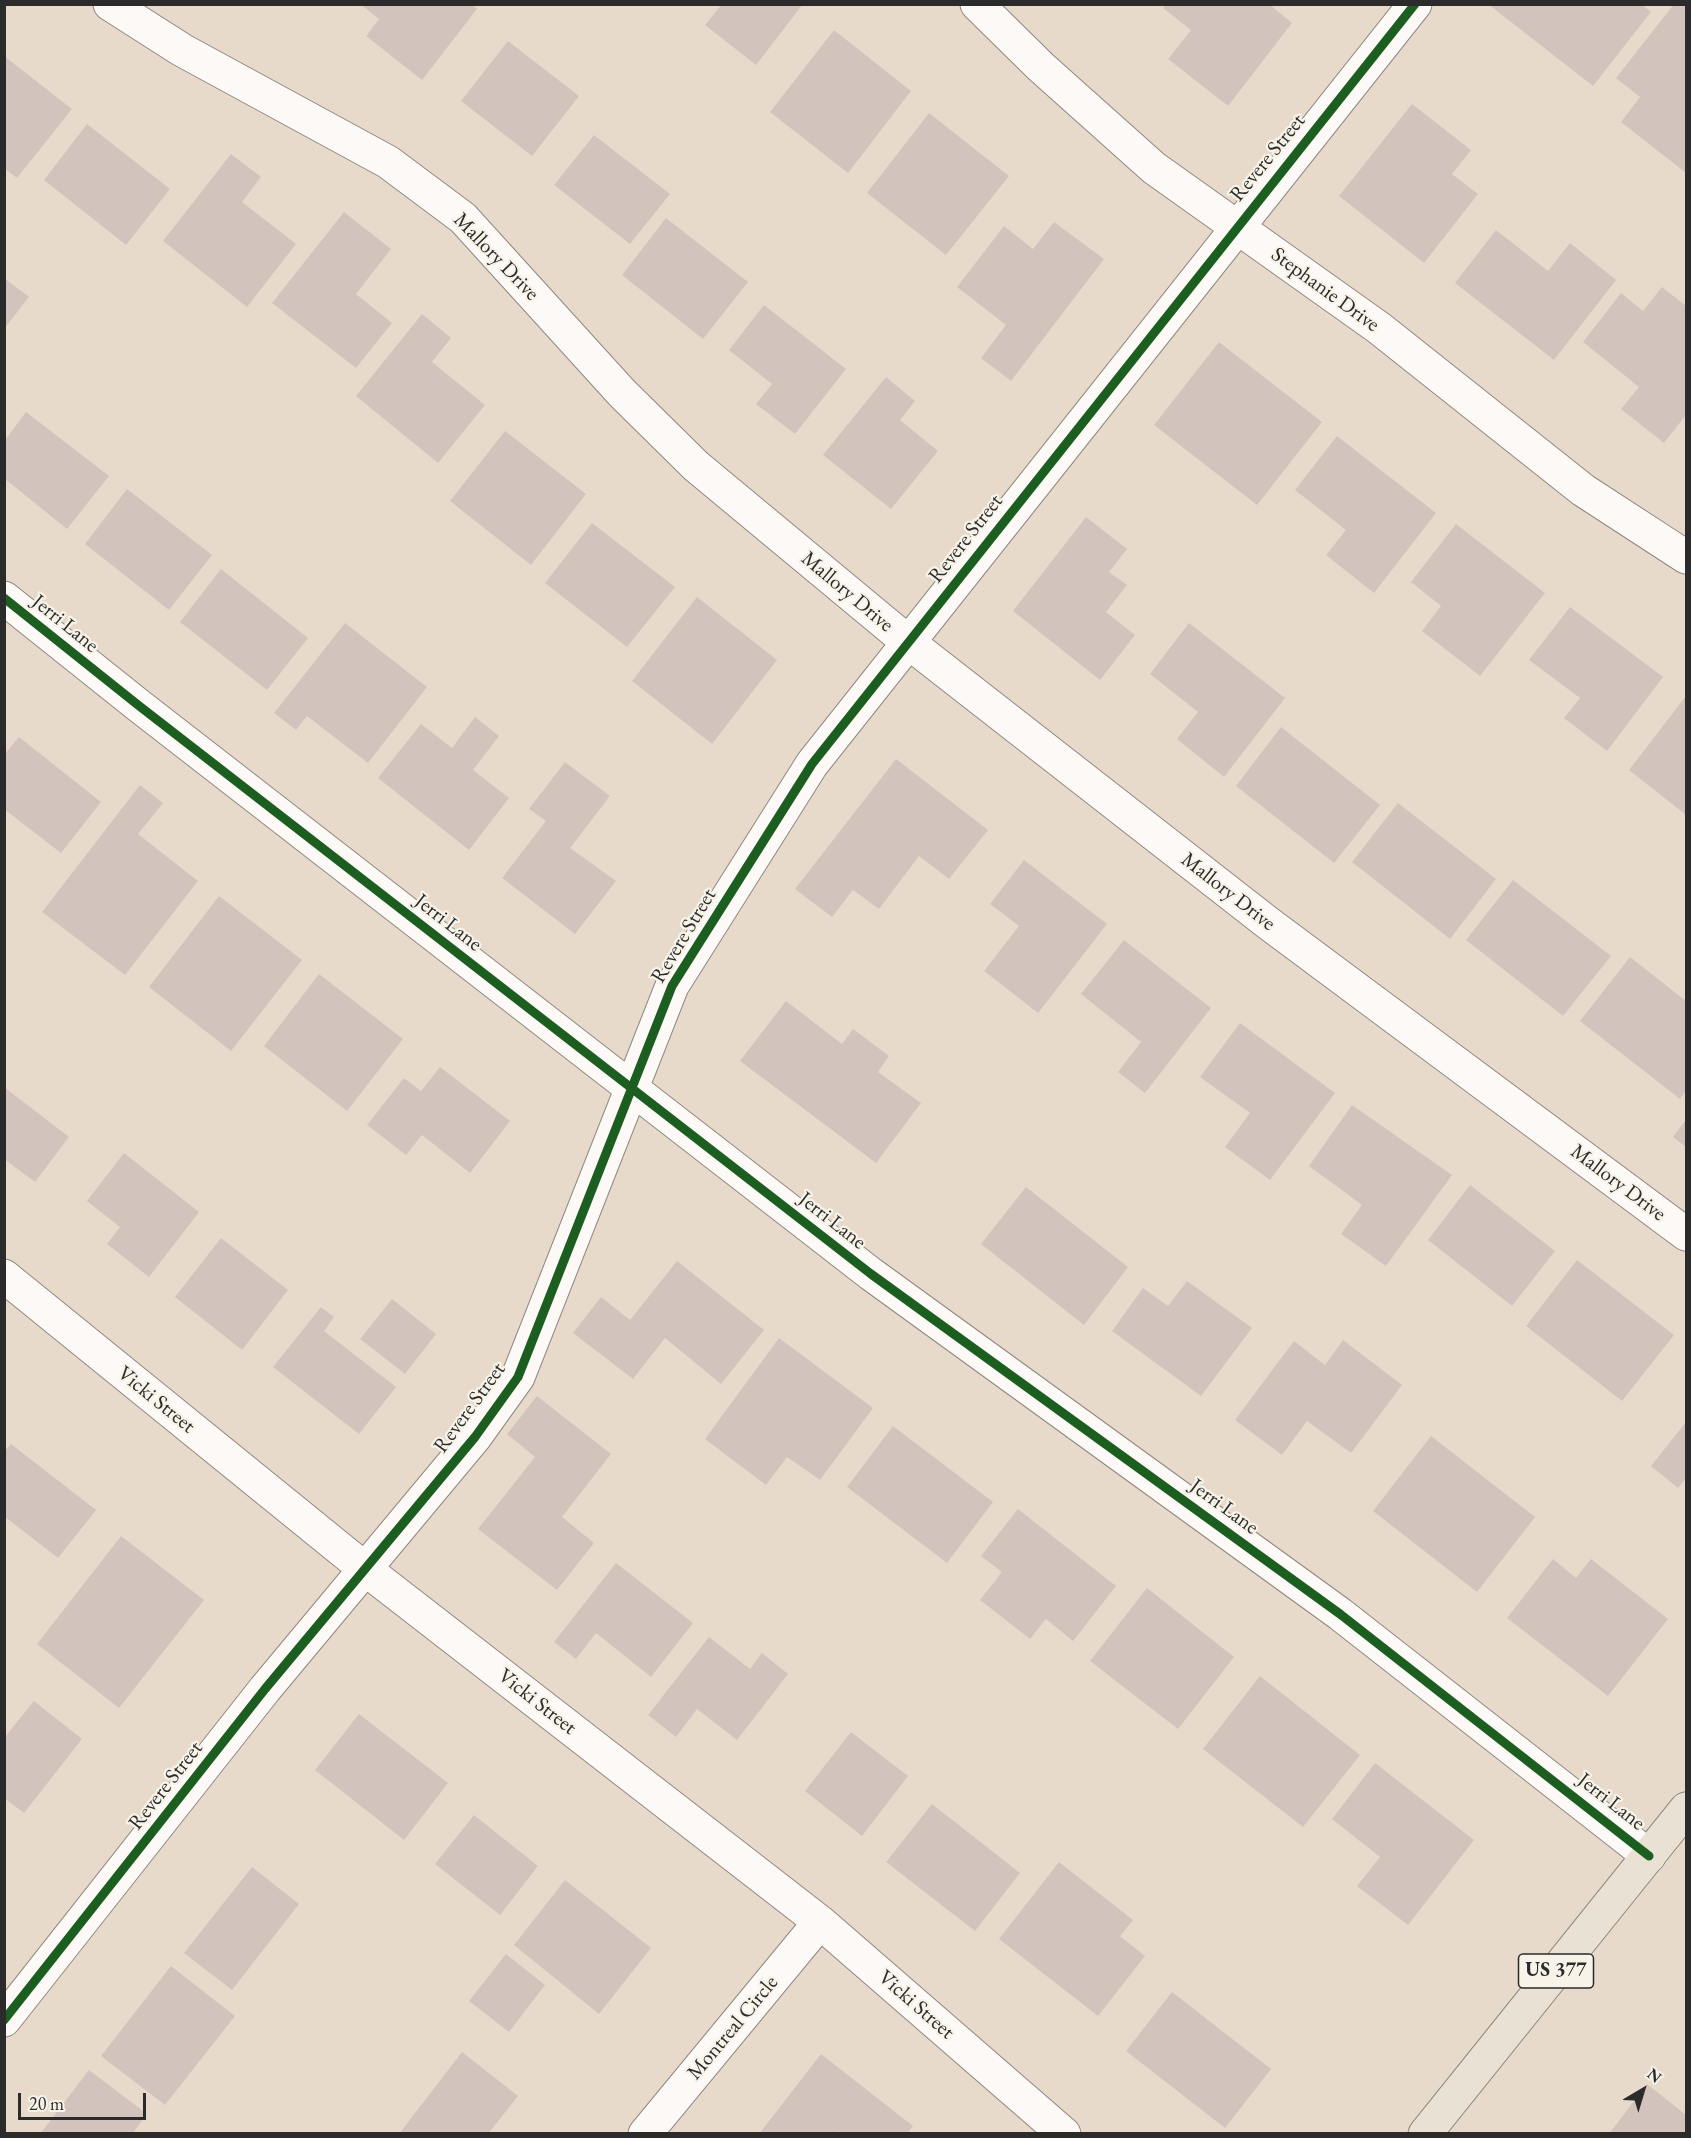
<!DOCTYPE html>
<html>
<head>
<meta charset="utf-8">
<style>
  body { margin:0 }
  #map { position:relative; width:1691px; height:2138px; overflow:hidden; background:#e8dacb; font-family:"EB Garamond",serif }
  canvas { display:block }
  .frame { position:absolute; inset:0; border:6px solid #2b2b2b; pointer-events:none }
  .north { position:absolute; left:1613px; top:2060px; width:60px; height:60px; -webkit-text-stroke:4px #f7f3e8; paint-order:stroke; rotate:38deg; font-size:16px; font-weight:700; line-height:24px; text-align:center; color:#2b2b2b }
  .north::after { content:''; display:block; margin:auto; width:21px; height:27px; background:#2b2b2b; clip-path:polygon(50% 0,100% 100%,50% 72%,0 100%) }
  .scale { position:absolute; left:18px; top:2093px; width:128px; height:27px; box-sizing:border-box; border:3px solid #2b2b2b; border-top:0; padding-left:8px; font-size:18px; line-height:21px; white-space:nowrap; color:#2b2b2b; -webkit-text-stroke:4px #f7f3e8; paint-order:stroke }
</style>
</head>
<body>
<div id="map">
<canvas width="1691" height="2138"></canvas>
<div class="frame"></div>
<div class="north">N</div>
<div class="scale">20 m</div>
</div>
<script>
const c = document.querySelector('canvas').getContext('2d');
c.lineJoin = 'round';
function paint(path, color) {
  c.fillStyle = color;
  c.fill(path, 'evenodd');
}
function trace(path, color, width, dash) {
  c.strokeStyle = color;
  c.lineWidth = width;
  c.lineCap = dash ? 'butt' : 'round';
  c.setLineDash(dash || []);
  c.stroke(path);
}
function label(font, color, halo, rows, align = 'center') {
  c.font = font + ' "EB Garamond",serif';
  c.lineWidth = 4.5;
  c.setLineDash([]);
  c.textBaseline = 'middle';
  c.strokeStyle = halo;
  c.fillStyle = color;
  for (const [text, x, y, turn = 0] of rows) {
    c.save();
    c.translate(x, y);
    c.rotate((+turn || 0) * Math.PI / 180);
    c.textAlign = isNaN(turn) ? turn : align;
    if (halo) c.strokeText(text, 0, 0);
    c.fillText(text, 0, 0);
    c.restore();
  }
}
paint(new Path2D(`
  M360,4H471L477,9L422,80L366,36L379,19Z
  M722,4H803L756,65L705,25Z
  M1166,4H1269L1292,23L1228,106L1168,59L1191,30L1163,8Z
  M1488,4H1641L1651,12L1593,86Z
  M1674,4H1686V173L1621,122L1640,97L1616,78Z
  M834,30L911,91L848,173L770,112Z
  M508,41L579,96L532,156L461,101Z
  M4,56L72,109L17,178L4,168Z
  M1412,104L1471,150L1452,174L1478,194L1424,263L1339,196Z
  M929,113L1009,176L946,255L867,193Z
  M87,124L170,189L126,245L44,180Z
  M594,135L670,194L630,244L554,185Z
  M231,154L261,177L242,202L296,244L247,307L163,241Z
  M344,212L391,249L356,294L392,323L356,368L272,303Z
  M666,218L748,282L703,339L622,275Z
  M1054,222L1104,259L1011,381L981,358L1006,325L957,287L1004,226L1033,249Z
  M1496,230L1548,271L1570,243L1616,280L1554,360L1455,283Z
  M4,278L29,297L4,329Z
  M1662,287L1686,306V415L1664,443L1621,409L1639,387L1583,342L1621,293L1643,311Z
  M764,305L846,369L795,434L756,404L772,384L729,350Z
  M422,314L451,338L432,362L485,405L438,463L356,396Z
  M1219,342L1322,422L1257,505L1154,425Z
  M886,377L915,401L900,420L938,451L891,509L823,455Z
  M26,412L109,476L67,529L5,479V440Z
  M505,431L586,494L531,565L450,501Z
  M1337,436L1436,513L1374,593L1326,555L1346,530L1295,490Z
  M127,489L212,555L169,610L85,544Z
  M1086,517L1127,549L1109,572L1127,585L1106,612L1135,635L1100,680L1013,611Z
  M592,523L675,587L627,647L545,583Z
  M1456,524L1545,593L1480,676L1422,631L1441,606L1411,582Z
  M221,569L308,638L267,690L180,622Z
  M697,597L777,660L712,744L632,681Z
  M1570,607L1663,677L1607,751L1564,718L1580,698L1529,660Z
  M345,623L427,687L368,763L307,716L296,730L274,713Z
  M1189,623L1285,698L1224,777L1177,739L1198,712L1150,674Z
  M1686,696V815L1629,770Z
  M475,717L499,736L473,770L509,798L469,850L378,778L421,724L452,748Z
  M1281,727L1380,805L1334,863L1236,786Z
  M19,737L101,802L61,853L4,809V755Z
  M896,759L988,830L949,879L919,856L879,909L853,890L832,917L795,889Z
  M565,762L610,796L570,848L616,881L575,934L502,878L546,821L529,809Z
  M140,785L163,803L138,834L198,881L125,975L42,912Z
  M1398,803L1496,879L1450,939L1352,862Z
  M1024,860L1107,924L1038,1013L984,971L1019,926L990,904Z
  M1513,880L1611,956L1563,1016L1466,940Z
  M219,896L302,960L231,1051L149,987Z
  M1124,940L1211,1008L1145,1093L1118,1072L1141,1042L1081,994Z
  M1630,957L1686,1001V1091L1680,1099L1580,1021Z
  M319,974L403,1039L347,1111L264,1046Z
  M786,1001L842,1044L853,1029L889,1056L878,1072L921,1103L876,1163L740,1061Z
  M1240,1023L1335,1093L1270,1180L1225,1147L1250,1113L1200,1077Z
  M440,1067L510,1121L470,1173L422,1135L406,1155L367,1125L404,1078L421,1091Z
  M4,1087L69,1137L35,1182L4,1159Z
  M1352,1105L1452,1175L1386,1266L1341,1234L1362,1205L1309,1166Z
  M1686,1120V1147L1673,1137Z
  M124,1153L199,1212L149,1277L107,1244L120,1227L87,1201Z
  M1470,1185L1555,1251L1512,1306L1428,1240Z
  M1026,1187L1128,1267L1084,1325L981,1244Z
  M221,1238L288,1290L242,1350L175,1297Z
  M1577,1260L1674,1335L1622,1401L1526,1326Z
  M677,1261L764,1330L721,1384L665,1338L633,1379L573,1333L601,1297L630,1320Z
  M1187,1281L1252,1328L1201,1396L1112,1331L1143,1288L1168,1306Z
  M392,1299L436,1334L405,1374L360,1339Z
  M321,1307L334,1317L324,1331L396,1387L359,1434L273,1367Z
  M779,1338L873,1408L820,1480L787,1457L766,1485L705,1439Z
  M1343,1340L1402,1385L1351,1453L1307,1421L1282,1455L1235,1420L1294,1341L1325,1365Z
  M537,1396L611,1454L562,1517L594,1543L557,1590L478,1529L535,1457L507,1434Z
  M1686,1422V1478L1678,1488L1651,1466Z
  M893,1426L993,1502L947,1563L847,1487Z
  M1431,1436L1535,1517L1477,1592L1373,1511Z
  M11,1444L96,1510L58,1558L4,1516V1452Z
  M1018,1509L1116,1586L1073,1641L1046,1619L1030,1639L980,1600L1002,1572L981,1556Z
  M121,1536L204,1600L119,1708L37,1644Z
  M1553,1559L1576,1578L1591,1559L1668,1619L1608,1696L1507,1618Z
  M616,1563L693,1623L651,1677L596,1633L576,1659L554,1642Z
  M1147,1588L1234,1657L1178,1729L1090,1661Z
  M709,1637L750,1669L762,1653L788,1674L737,1740L697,1709L676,1737L648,1715Z
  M1260,1676L1360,1755L1303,1827L1203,1749Z
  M34,1701L82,1739L24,1813L4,1798V1738Z
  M359,1714L448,1783L404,1840L315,1770Z
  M851,1732L908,1776L862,1836L805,1791Z
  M1375,1763L1474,1840L1408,1925L1357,1886L1380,1857L1332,1819Z
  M932,1804L1020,1873L975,1931L886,1862Z
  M474,1815L538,1866L500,1915L435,1864Z
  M1059,1862L1133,1920L1120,1936L1145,1956L1098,2016L999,1939Z
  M252,1867L299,1904L232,1990L184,1953Z
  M565,1880L651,1948L599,2014L514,1945Z
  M506,1954L545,1985L509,2032L469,2001Z
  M171,1966L235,2016L165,2105L101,2056Z
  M1172,1992L1271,2069L1225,2128L1126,2051Z
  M462,2052L518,2096L488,2134H399Z
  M821,2054L913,2126L907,2134H842L838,2131L836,2134H759Z
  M89,2070L147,2114L132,2134H40Z
  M1647,2084L1686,2115V2134H1609Z`), '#d3c3bd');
const street = new Path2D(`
  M110,4L182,50L388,162L463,218L622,393L696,466L908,642L1268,923L1686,1234
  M977,4L1041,67L1154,168L1379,328L1583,490L1686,557
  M4,598L138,705L871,1274L1340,1614L1649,1856
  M4,1276L365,1569L820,1922L1064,2134
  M4,2020L265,1689L475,1437L518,1377L672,986L812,764L1415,4
  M645,2134L820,1922`);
const primary = new Path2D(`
  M1425,2134L1686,1809`);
trace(street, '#8f8881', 35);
trace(primary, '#8f8881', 35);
trace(street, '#fcf9f7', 33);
trace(primary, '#e9e1d4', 33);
trace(new Path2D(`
  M4,598L138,705L871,1274L1340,1614L1649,1856
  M4,2020L265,1689L475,1437L518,1377L672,986L812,764L1415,4`), '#1b5e20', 9);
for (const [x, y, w] of [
  [1556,1971,75]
]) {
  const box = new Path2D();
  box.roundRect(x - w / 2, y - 17, w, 34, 4.5);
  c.fillStyle = '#f7f3e8';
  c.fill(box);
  trace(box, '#2b2b2b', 1.5);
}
label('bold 20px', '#2b2b2b', null, [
  ["US 377",1556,1971]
]);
label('21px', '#2b2b2b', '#f7f3e8', [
  ["Revere Street",1268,158,-51],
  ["Mallory Drive",496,257,46],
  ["Stephanie Drive",1325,290,36],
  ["Revere Street",966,539,-52],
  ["Mallory Drive",847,592,40],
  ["Jerri Lane",65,624,39],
  ["Mallory Drive",1228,892,38],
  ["Jerri Lane",448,923,38],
  ["Revere Street",684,936,-59],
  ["Mallory Drive",1618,1183,37],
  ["Jerri Lane",832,1221,38],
  ["Vicki Street",156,1400,39],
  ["Revere Street",470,1408,-54],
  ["Jerri Lane",1224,1507,36],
  ["Vicki Street",537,1702,38],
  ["Revere Street",166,1786,-52],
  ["Jerri Lane",1611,1802,38],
  ["Vicki Street",916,2005,41],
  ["Montreal Circle",733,2028,-50]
]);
</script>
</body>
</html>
